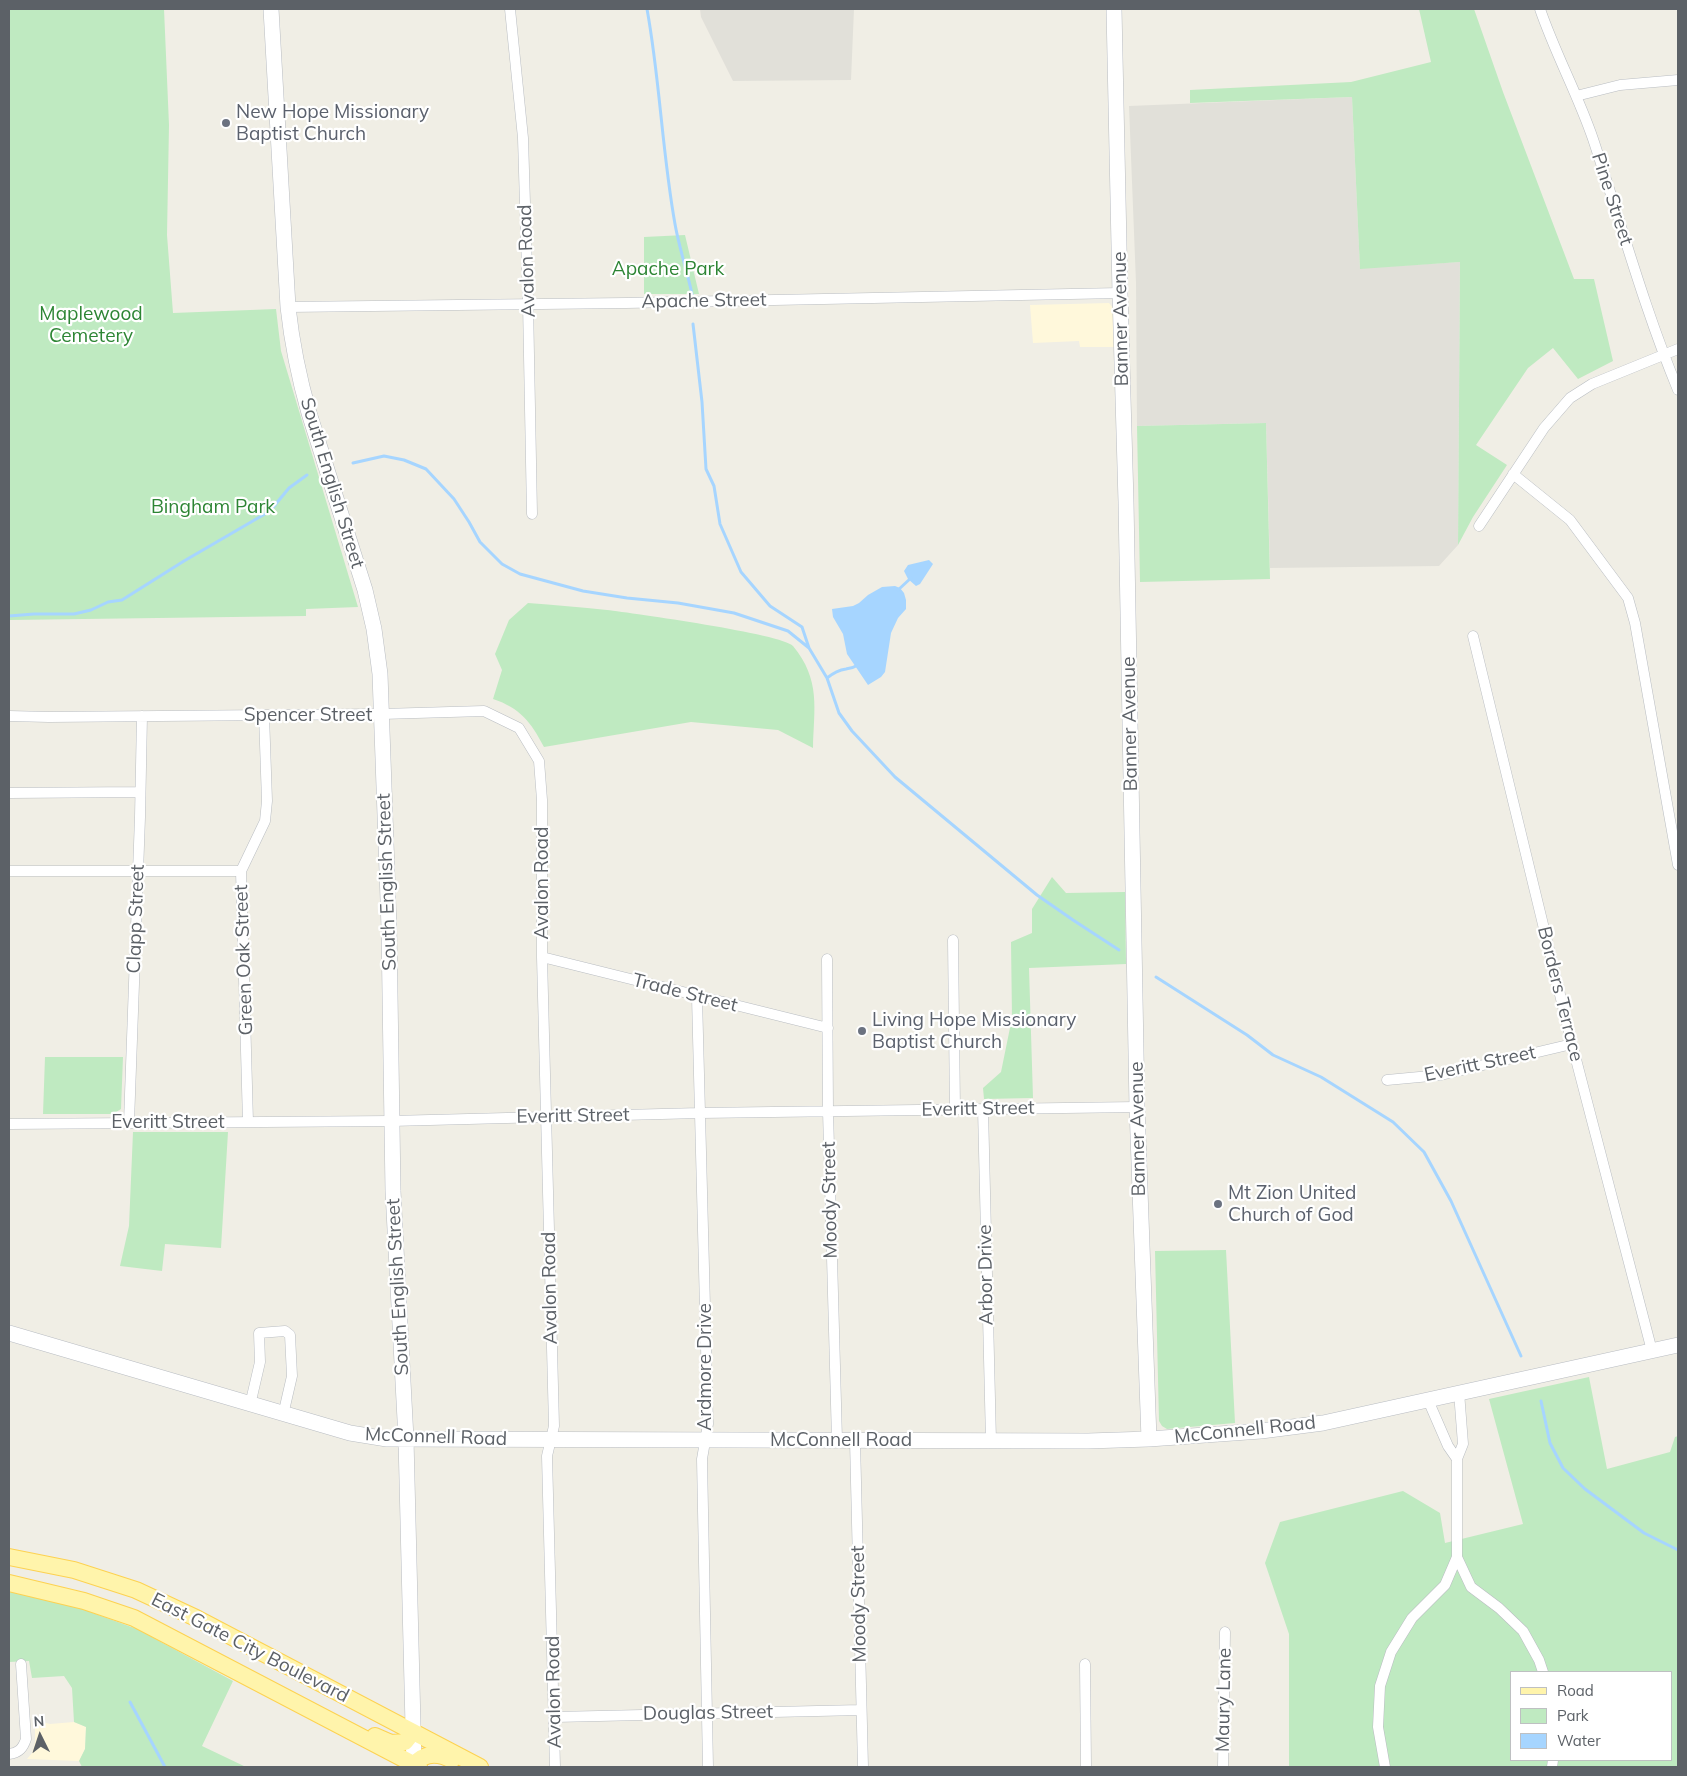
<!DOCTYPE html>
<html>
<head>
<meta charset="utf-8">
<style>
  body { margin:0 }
  #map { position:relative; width:1687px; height:1776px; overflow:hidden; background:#f0eee5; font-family:Mulish,sans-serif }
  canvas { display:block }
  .frame { position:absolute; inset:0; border:10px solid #5c6167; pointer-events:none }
  .legend { position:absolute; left:1510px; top:1671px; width:162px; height:90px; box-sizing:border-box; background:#fff; border:1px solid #bec0c2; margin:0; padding:6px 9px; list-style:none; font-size:15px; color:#5c6167 }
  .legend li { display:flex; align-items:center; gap:10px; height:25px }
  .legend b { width:25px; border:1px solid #bec0c2 }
  .north { position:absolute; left:15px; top:1711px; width:50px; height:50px; -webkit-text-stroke:4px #fff; paint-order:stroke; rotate:356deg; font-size:14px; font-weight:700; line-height:20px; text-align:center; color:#5c6167 }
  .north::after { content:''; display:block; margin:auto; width:18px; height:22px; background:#5c6167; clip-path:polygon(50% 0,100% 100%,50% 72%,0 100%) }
</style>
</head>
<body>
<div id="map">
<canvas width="1687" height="1776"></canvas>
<div class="frame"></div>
<ul class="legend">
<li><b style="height:6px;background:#fff4ab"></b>Road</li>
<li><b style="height:14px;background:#bfeac1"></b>Park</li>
<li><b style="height:14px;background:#a6d5ff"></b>Water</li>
</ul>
<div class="north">N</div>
</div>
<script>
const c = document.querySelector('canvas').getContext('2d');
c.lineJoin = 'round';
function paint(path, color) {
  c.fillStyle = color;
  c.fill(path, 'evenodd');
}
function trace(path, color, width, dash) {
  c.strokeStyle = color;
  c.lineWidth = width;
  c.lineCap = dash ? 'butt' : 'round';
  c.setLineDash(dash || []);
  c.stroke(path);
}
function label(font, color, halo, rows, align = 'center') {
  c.font = font + ' Mulish,sans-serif';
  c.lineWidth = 4.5;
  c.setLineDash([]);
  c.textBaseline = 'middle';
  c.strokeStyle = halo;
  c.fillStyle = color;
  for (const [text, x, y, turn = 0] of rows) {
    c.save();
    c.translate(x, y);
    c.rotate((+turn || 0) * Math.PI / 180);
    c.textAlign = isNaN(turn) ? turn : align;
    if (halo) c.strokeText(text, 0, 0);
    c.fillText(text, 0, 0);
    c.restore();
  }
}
paint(new Path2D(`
  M1109,303L1114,309L1115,347H1080L1079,341L1033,343L1030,305Z
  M35,1720L50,1724L74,1722L86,1727L85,1749L79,1761L27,1759L32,1753L35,1742Z`), '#fff8db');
paint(new Path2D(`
  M700,9H854L851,80L733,81L701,17Z
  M1352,97L1360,268L1460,262L1458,545L1439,566L1270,568L1266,423L1137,426L1136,283L1129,106Z`), '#e1e0d9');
paint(new Path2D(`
  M9,9H164L169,125L167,235L173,313L276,309L281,351L358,607L306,609V616L9,620Z
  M1419,9H1474L1503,92L1574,279H1594L1613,361L1578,379L1553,348L1528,368L1476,445L1507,465L1473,517L1458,545L1460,262L1360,269L1352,97L1190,103V90L1351,82L1431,62Z
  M685,235L699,294H644V237Z
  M1266,423L1270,579L1140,582L1137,426Z
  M528,603C554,605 581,607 607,610C632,613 783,634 793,646C821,680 814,708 813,748L778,730L691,722L544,747C531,722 520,708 493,699L502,670L495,654L509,620Z
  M1052,877L1066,893L1125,892L1126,964L1029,968L1033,1098L984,1099L983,1088L1001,1072L1012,1018L1011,942L1032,933V909Z
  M45,1057H123L121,1109L113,1114H43Z
  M133,1132H228L221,1248L165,1244L162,1271L120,1266L129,1226Z
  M1226,1250L1235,1423L1167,1429L1162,1426L1159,1421L1155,1251Z
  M1589,1377L1607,1469L1670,1452L1675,1437L1678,1436V1767H1289V1634L1265,1563L1280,1522L1403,1491L1440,1513L1445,1543L1523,1524L1489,1399ZM1511,1672H1671V1760H1511Z
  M9,1589L82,1609L137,1629L233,1681L202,1746L246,1767H82L79,1761L85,1749L86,1727L74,1722L72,1688L64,1676L32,1678L29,1661L9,1662Z`), '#bfeac1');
paint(new Path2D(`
  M929,560L933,564L920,584L916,586L908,579L904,571L908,565Z
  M895,586L900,588L904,593L906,600V609L898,618L891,633L885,672L881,677L868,685L847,654L843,634L833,617L832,609L853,606L859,603L868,595L882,587Z`), '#a6d5ff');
trace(new Path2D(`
  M647,9C660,80 662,152 675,224C679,247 687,271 692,294
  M693,324L702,402L706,469L714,486L720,524L741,572L770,606L802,627L809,648L827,678L839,713L852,731L895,777L1037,895L1073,920L1119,950
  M353,463L384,456L404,460L426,469L454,499L469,522L480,542L502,564L520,574L583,591L627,598L678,603L734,613L788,631L809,648
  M898,590L911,578
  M9,616L34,614H74L91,610L108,602L122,600L184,561L270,511L289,488L307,475
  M827,678C832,674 839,670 846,669C851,668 853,668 858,665
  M1156,977L1247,1035L1273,1055L1321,1077L1393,1122L1424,1152L1451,1201L1521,1356
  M1541,1401L1550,1443L1563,1468L1585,1489L1644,1533L1678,1550
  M130,1702L165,1767`), '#a6d5ff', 3);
const street = new Path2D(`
  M510,9L523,138L528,303L532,514
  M1540,9C1555,53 1578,95 1593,139C1621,223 1644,308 1678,390
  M1576,96L1620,85L1678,80
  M288,307L626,303L1120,293
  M1513,474L1570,520L1628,598L1635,623L1678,865
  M1479,526L1544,428L1570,398L1592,384L1678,349
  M1473,636L1572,1044L1652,1351
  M9,716L49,717L382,714L484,711L519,728L539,761L542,800V957L554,1426L547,1456L555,1767
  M9,793L140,792
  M9,871H241
  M953,940L955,1110
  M542,957L828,1028
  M827,959L828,1111L837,1440
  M697,997L708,1424L702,1459L708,1767
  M1387,1080L1441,1075L1572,1044
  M983,1109L991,1441
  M129,1122L140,817L142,716
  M248,1122L241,871L265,821L267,801L264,715
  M9,1124L391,1121L700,1113L1137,1107
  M1428,1400L1448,1446L1457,1459
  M250,1405L260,1362L259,1333L285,1331L290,1335L292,1376L283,1415
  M855,1441L863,1767
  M1457,1557L1471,1587L1499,1608L1523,1631L1539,1660L1543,1672
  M1085,1664L1086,1767
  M555,1717L861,1710
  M9,1754C19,1753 23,1748 26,1739L21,1664
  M1223,1767L1225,1632
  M1385,1767L1378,1727L1380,1686L1391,1652L1412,1618L1445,1585L1457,1557V1459L1463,1444L1459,1392
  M1552,1767L1553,1760`);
const secondary = new Path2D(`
  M271,9L288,307C292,344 299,378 309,413L365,590L374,629L380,674L389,928L393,1191L406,1439L414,1767
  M1114,9L1120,293L1126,502L1137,1107L1149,1439
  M9,1333L350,1433L387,1439L1088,1441L1149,1439L1261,1431L1323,1423L1678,1345`);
const primary = new Path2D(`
  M9,1557L74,1570L136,1590L196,1618L480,1767
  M9,1583L84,1601L134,1618L419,1767
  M375,1736L391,1743L405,1742L413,1732
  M414,1765C424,1752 439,1753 452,1760`);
trace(street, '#b9bdc2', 11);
trace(secondary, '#b8bcc2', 16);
trace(primary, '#fdd251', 18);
trace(street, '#fff', 10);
trace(secondary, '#fff', 15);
trace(primary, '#fff4ab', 16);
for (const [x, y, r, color] of [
  [226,123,5,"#6b7280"],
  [862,1031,5,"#6b7280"],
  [1218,1204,5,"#6b7280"]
]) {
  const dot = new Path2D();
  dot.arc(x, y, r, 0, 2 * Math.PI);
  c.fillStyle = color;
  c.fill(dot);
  trace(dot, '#fff', 2);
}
label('19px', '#5b616d', '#fff', [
  ["New Hope Missionary",236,112],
  ["Baptist Church",236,134],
  ["Living Hope Missionary",872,1020],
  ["Baptist Church",872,1042],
  ["Mt Zion United",1228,1193],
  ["Church of God",1228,1215]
], 'left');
label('19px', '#5c6167', '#fff', [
  ["Pine Street",1612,199,72],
  ["Avalon Road",527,261,-92],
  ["Apache Street",704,301,-1],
  ["Banner Avenue",1121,319,-91],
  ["South English Street",332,483,73],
  ["Spencer Street",308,715],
  ["Banner Avenue",1130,724,-91],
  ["South English Street",387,882,-92],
  ["Avalon Road",542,883,-90],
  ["Clapp Street",136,919,-88],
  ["Green Oak Street",244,960,-92],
  ["Trade Street",685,993,14],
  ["Borders Terrace",1560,994,76],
  ["Everitt Street",1480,1064,-12],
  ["Everitt Street",978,1109,-1],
  ["Everitt Street",573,1116,-1],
  ["Everitt Street",168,1122],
  ["Banner Avenue",1138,1129,-91],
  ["Moody Street",830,1200,-91],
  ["Arbor Drive",986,1275,-91],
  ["South English Street",398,1287,-93],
  ["Avalon Road",550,1288,-91],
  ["Ardmore Drive",705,1367,-90],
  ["McConnell Road",1245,1430,-6],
  ["McConnell Road",436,1437,2],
  ["McConnell Road",841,1440],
  ["Moody Street",859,1604,-91],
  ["East Gate City Boulevard",250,1648,27],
  ["Avalon Road",554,1692,-91],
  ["Maury Lane",1224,1700,-89],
  ["Douglas Street",708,1713,-1]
]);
label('19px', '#2d8534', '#fff', [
  ["Apache Park",668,269],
  ["Maplewood",91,314],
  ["Cemetery",91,336],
  ["Bingham Park",213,507]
]);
</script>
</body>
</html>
